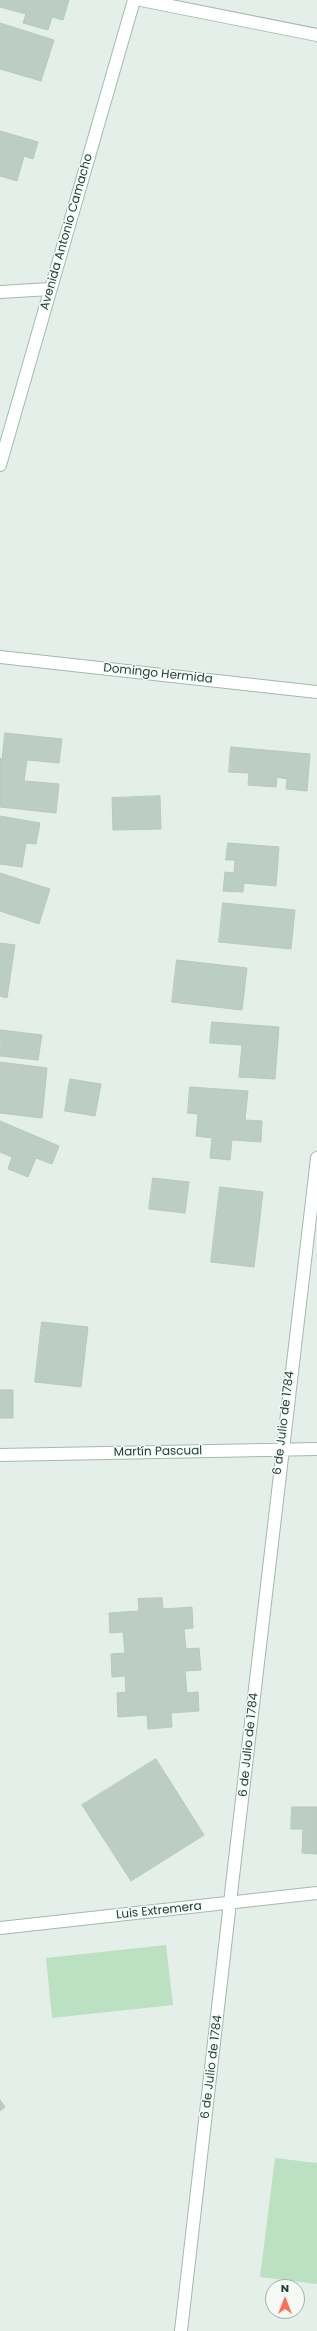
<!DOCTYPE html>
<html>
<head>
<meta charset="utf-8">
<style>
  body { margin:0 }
  #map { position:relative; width:317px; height:2331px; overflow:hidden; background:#e4efe9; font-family:Poppins,sans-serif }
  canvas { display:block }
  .north { position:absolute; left:265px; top:2279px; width:40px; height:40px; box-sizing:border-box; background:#f5faf7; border:1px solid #a0b0aa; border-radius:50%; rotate:0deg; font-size:11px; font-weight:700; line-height:16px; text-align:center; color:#214237 }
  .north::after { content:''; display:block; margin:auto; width:14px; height:18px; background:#ff6e51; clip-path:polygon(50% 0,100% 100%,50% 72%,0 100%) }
</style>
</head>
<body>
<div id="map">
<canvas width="317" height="2331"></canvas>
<div class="north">N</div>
</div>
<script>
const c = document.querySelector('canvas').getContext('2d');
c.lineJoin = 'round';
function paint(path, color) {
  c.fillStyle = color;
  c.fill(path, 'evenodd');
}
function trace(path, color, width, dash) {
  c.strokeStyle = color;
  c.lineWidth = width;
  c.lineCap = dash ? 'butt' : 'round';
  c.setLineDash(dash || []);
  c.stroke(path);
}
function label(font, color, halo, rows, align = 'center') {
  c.font = font + ' Poppins,sans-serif';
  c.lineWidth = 3;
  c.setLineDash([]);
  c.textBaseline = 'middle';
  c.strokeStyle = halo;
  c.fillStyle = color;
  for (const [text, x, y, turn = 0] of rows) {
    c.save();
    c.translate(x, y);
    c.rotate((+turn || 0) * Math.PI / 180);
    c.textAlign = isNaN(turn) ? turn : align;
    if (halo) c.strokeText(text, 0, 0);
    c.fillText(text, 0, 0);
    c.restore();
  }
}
paint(new Path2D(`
  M166,1945L173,2005L52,2018L46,1958Z
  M275,2158L317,2163V2284L260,2277Z`), '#bbe1c2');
const building = new Path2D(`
  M0,0H69L63,20L52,17L48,30L23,23L26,14L0,7Z
  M0,23L54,40L41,81L0,69Z
  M0,131L38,142L33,159L24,156L17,181L0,176Z
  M5,733L62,739L59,763L27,760L24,781L59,784L56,813L0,807V758L2,759Z
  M231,747L310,754L307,791L286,789L287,779L277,777L276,787L248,785L249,773L229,772Z
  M160,796L161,829L113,830L112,798Z
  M0,816L40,823L36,844L26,843L22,867L0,864Z
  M228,843L279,847L276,886L244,883L243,892L223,891L225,872L234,873L235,860H226Z
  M0,873L50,889L39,924L0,911Z
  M223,903L295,910L291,949L219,942Z
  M0,943L15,945L7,998L0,996Z
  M177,960L247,968L242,1010L172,1002Z
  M212,1022L279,1027L275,1079L239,1077L242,1045L210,1043Z
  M1,1030L42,1035L38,1060L0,1056Z
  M0,1062L47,1068L42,1118L0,1113Z
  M70,1079L101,1084L95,1116L65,1111Z
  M190,1087L248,1091L245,1120L262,1121L261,1142L232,1140L230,1160L210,1158L212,1138L196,1136L198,1114L188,1113Z
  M0,1121L59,1146L52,1164L36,1158L28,1177L8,1169L12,1157L0,1152Z
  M153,1178L189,1182L185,1213L149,1209Z
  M220,1187L263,1192L254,1267L211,1262Z
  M42,1322L88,1327L81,1387L35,1382Z
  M0,1390H13V1418H0Z
  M162,1598L163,1609L192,1607L193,1628L184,1629L186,1649L199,1648L201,1670L185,1671L187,1693L198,1692L199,1711L171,1713L172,1727L148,1729L147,1715L118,1717L117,1693L126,1692L125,1676L112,1677L111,1654L125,1653L123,1632L110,1633L109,1613L139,1611L138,1599Z
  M156,1759L204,1835L131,1881L82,1805Z
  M292,1807H317V1854L302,1853L303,1829H291Z
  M0,2100L5,2107L0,2111Z`);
paint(building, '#bbcdc4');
trace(building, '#b5c9bf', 1);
const street = new Path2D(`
  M141,0L317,35
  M0,292L50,289
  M0,657L317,692
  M0,1455L317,1449
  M0,1928L317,1893
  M181,2331C227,1940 268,1549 317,1158`);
const secondary = new Path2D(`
  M0,465L134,0`);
trace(street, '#a6b8b0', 14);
trace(secondary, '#a1bbb0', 14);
trace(street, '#fff', 12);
trace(secondary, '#fff', 12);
label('12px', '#214237', '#f5faf7', [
  ["Avenida Antonio Camacho",67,232,-74],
  ["Domingo Hermida",158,674,6],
  ["6 de Julio de 1784",284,1423,-83],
  ["Martín Pascual",158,1452,-1],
  ["6 de Julio de 1784",249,1745,-84],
  ["Luis Extremera",159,1911,-6],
  ["6 de Julio de 1784",212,2067,-83]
]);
</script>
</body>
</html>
